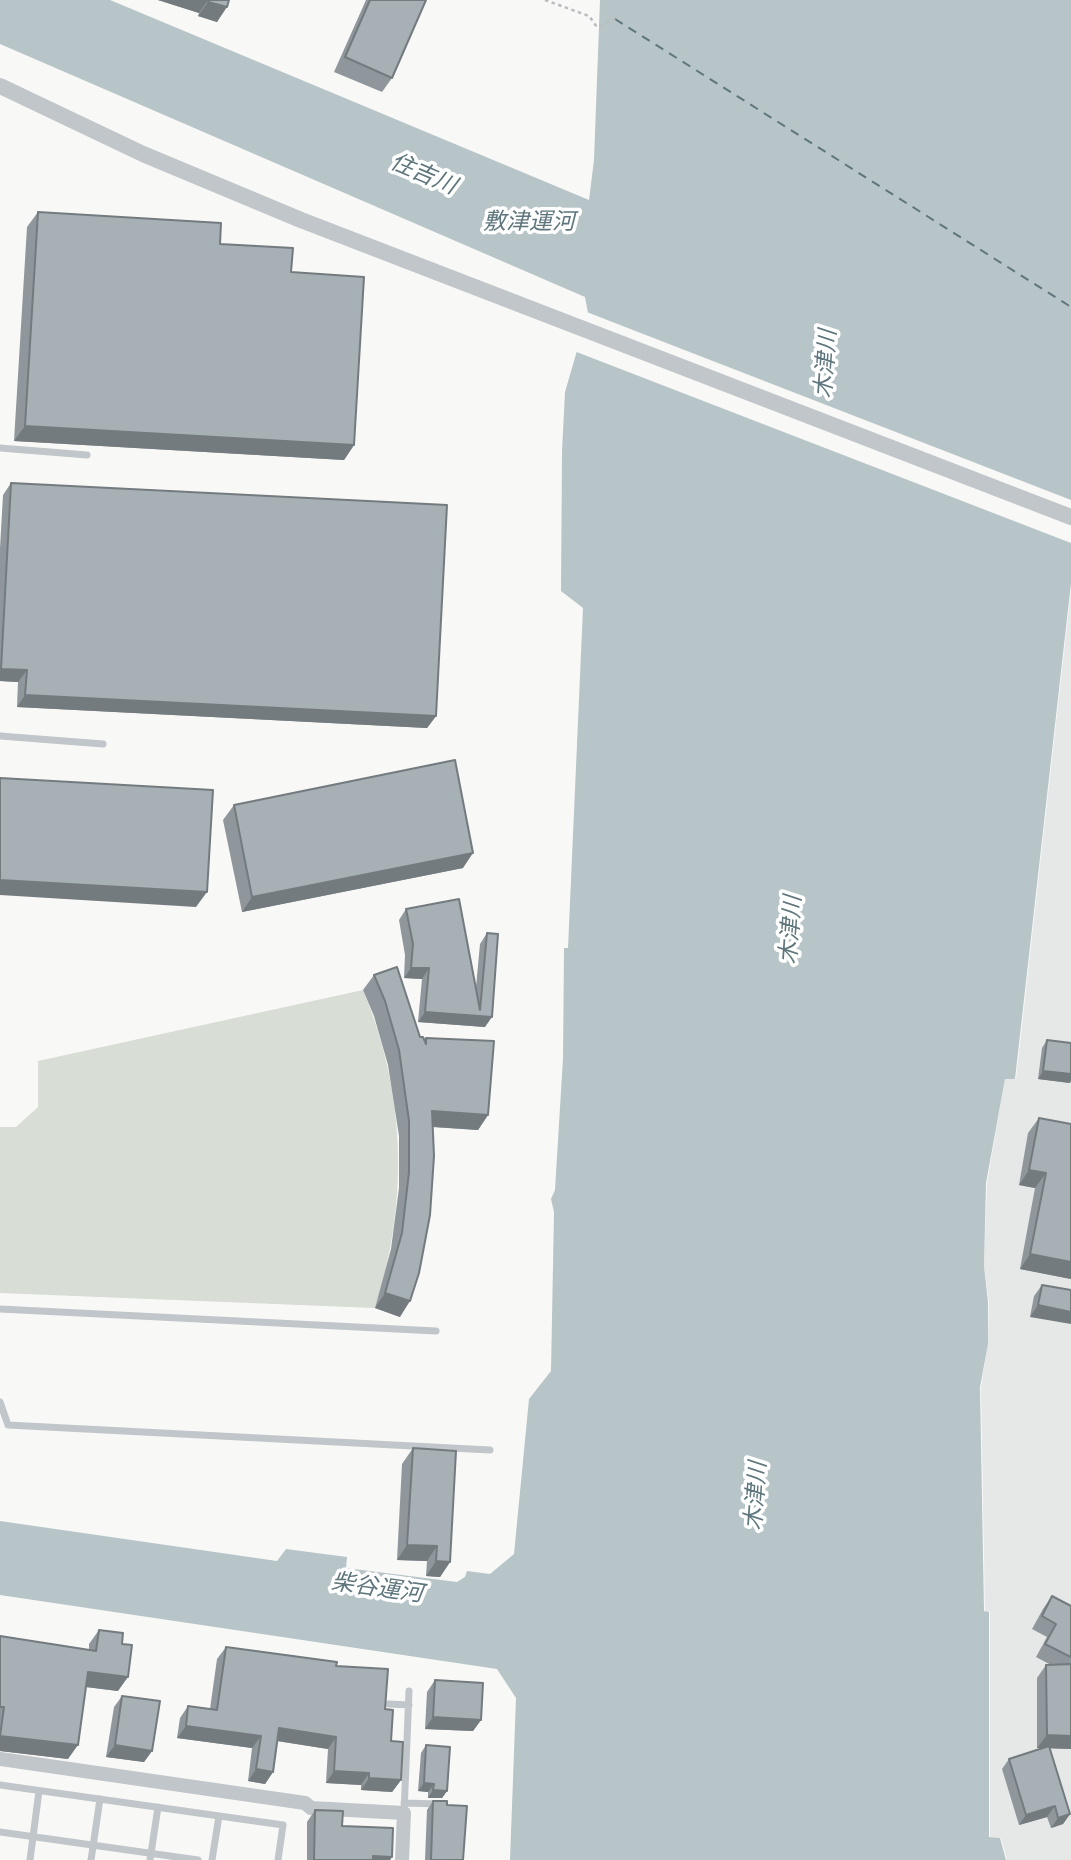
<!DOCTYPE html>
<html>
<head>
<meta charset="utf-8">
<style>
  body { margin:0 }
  canvas { display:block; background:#f8f8f6 }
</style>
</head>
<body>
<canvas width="1071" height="1860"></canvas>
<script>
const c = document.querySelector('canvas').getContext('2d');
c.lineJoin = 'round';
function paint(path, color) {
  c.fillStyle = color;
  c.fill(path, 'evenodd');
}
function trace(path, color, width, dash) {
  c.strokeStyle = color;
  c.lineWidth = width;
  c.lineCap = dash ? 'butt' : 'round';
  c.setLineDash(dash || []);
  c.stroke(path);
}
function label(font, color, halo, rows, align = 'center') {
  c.font = font + ' "DejaVu Sans","Noto Sans JP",sans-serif';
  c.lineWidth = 7;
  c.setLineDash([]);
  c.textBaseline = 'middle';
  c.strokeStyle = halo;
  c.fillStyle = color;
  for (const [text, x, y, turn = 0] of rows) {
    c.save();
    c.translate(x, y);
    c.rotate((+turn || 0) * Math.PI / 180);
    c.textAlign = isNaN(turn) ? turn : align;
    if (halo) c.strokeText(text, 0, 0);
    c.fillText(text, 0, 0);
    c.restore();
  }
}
paint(new Path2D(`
  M1071,590V1860H1007L1001,1838L990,1837V1612L985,1611L981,1387L988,1343L989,1302L984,1266L987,1183L1005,1079H1016Z`), '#e6e8e7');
paint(new Path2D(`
  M363,990C406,1093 409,1202 375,1308L0,1293V1127H16L38,1107V1061Z`), '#d8ddd5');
paint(new Path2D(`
  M0,0H110L589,200L594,160L600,0H1071V583L1015,1079H1005L986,1183L984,1266L988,1302V1344L980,1387L984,1611L989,1612V1837L1000,1838L1006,1860H510L516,1698L497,1669L0,1595V1521L277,1561L286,1549L347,1557L346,1568L457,1582L465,1577L467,1571L490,1574L514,1554L529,1399L551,1371L554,1212L551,1199L555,1190L563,1058L564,948H568L583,608L561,591L562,452L565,392L588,313L585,297L0,44Z`), '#b7c5c8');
paint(new Path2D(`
  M584,311L1071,500V543L574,351Z`), '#f8f8f6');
trace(new Path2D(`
  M615,19L1071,307`), '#5e767c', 2, [9, 7]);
trace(new Path2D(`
  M545,0L589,16L597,27L615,19`), '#b9bdc0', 2.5, [3.5, 3.5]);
trace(new Path2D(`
  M0,448L87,455
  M0,736L103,744
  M0,1309L436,1331
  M0,1402L8,1425L490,1450
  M389,1704L409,1705
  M0,1785L283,1825L278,1860
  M404,1803L439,1804
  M404,1813L409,1691
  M0,1832L198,1860
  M30,1860L39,1791
  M91,1860L100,1799
  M150,1860L158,1807
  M212,1860L219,1816`), '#c1c6ca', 7);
trace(new Path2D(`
  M0,1759L305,1803L311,1808L404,1813L402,1860`), '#c1c6ca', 14);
trace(new Path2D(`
  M0,86L143,154L301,220L1071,517`), '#c1c6ca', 16);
paint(new Path2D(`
  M158,0H229L217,22L198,16L199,13Z
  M366,0H426L392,78L382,92L334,72Z
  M38,212L220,244L291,272L354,445L344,460L14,441L27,227Z
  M11,483L436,716L427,728L17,707L18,682L0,681V548L3,495Z
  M234,805L463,868L242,912L223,820Z
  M406,909L476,987L480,944L487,933L485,1027L418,1022L422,979L404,978L405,955L399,920Z
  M374,975L420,1037L424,1040L426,1038L488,1115L478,1130L432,1127L400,1317L375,1308L391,1249L399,1188V1136L388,1065L374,1016L363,990Z
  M1047,1040L1070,1083L1038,1079L1042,1048Z
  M1039,1118L1071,1279L1020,1269L1035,1188L1019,1185L1028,1133Z
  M1042,1285L1071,1290L1030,1317L1034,1296Z
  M413,1448L450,1562L440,1577L426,1576L427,1561L397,1560L402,1464Z
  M1052,1596L1071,1606V1749L1050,1748L1070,1814L1063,1824L1051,1828L1047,1817L1019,1825L1002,1769L1009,1759L1042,1748H1037V1678L1046,1665H1051L1036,1657L1047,1637L1032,1629L1043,1609Z
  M99,1630L118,1691L86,1687L68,1759L0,1751V1636L89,1650V1644Z
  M226,1647L336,1666L385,1709L391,1741L401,1780L392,1792L361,1790V1785L326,1783L328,1749L277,1741L273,1772L265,1784L248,1781L252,1748L177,1738L180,1718L188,1706L210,1709L217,1659Z
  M435,1680L481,1720L473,1731L425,1729L427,1692Z
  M122,1696L152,1751L144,1762L106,1757L114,1707Z
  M426,1745L447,1791L442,1798H428V1792L418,1791L421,1753Z
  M433,1801L447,1805L463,1860H425L427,1810Z
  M315,1810L342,1826L392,1857L390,1860H307V1822Z`), '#8f979c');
paint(new Path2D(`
  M158,0H208L199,13Z
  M208,2L227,7L217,22L198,16Z
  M25,426L354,445L344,460L14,441Z
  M1,669L27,670L18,682L0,681V671Z
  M25,695L436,716L427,728L17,707Z
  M473,853L463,868L242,912L252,897Z
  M0,880L207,892L196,907L0,895Z
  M411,968H429L422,979L404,978Z
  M425,1012L492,1017L485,1027L418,1022Z
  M1043,1071L1071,1074V1081L1070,1083L1038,1079Z
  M432,1111L488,1115L478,1130L421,1126Z
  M1029,1170L1046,1173L1035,1188L1019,1185Z
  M1030,1254L1071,1262V1279L1020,1269Z
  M385,1293L410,1301L400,1317L375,1308Z
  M1038,1305L1071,1312V1324L1030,1317Z
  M407,1545L437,1546L427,1561L397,1560Z
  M436,1561L450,1562L440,1577L426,1576Z
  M88,1672L128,1677L118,1691L78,1686Z
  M433,1717L481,1720L473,1731L425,1729Z
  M186,1726L261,1736L252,1748L177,1738Z
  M279,1728L336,1737L328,1749L271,1740Z
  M1047,1735L1071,1736V1749L1037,1748Z
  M0,1736L78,1745L68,1759L0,1751Z
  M115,1745L152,1751L144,1762L106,1757Z
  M256,1769L273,1772L265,1784L248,1781Z
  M334,1771L369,1773L361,1785L326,1783Z
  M369,1778L401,1780L392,1792L361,1790Z
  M424,1783L434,1784L428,1792L418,1791Z
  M433,1790L447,1791L442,1798H428Z
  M1055,1806L1047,1817L1019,1825L1026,1815Z
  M1070,1814L1063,1824L1051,1828L1058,1818Z
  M373,1856L392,1857L390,1860H371Z`), '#747b7f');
const building = new Path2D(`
  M209,0H229L227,7L208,2Z
  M370,0H426L392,78L345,57Z
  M38,212L221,223L220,244L293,248L291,272L364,277L354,445L25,426Z
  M11,483L447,505L436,716L25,695L27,670L1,669Z
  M455,760L473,853L252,897L234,805Z
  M0,778L213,790L207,892L0,880Z
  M459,899L480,1010L487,933L498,934L492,1017L425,1012L429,968H411L413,944L406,909Z
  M397,967L420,1037H423L426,1044V1038L494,1041L488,1115L432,1111L434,1156L430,1215L419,1273L410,1301L385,1293L402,1233L409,1172V1121L399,1050L385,1001L374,975Z
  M1047,1040L1071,1043V1074L1043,1071Z
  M1039,1118L1071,1124V1262L1030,1254L1046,1173L1029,1170Z
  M1042,1285L1071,1290V1312L1038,1305Z
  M413,1448L456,1451L450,1562L436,1561L437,1546L407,1545Z
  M1052,1596L1071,1606V1657L1045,1644L1056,1624L1042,1616Z
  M99,1630L123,1633L122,1644L132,1645L128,1677L88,1672L78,1745L0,1736L4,1707H0V1636L96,1651Z
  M226,1647L337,1662L336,1666L388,1669L385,1709L393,1710L391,1741L403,1742L401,1780L369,1778V1773L334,1771L336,1737L279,1728L273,1772L256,1769L261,1736L186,1726L188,1706L217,1710Z
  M1071,1664V1736L1047,1735L1046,1665Z
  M435,1680L483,1683L481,1720L433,1717Z
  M122,1696L160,1701L152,1751L115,1745Z
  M426,1745L450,1747L447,1791L433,1790L434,1784L424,1783Z
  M1049,1746L1070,1814L1058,1818L1055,1806L1026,1815L1009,1759Z
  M433,1801H447V1805L467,1806L463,1860H431Z
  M315,1810L343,1811L342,1826L393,1828L392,1857L373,1856V1860H314Z`);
paint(building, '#a6b0b5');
trace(building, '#747b7f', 2);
label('italic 23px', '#5e767c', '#fff', [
  ["住吉川",423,175,23],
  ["敷津運河",529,223],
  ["木津川",827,364,-86],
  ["木津川",792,930,-86],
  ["木津川",757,1496,-86],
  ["柴谷運河",377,1589,8]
]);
</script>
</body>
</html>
